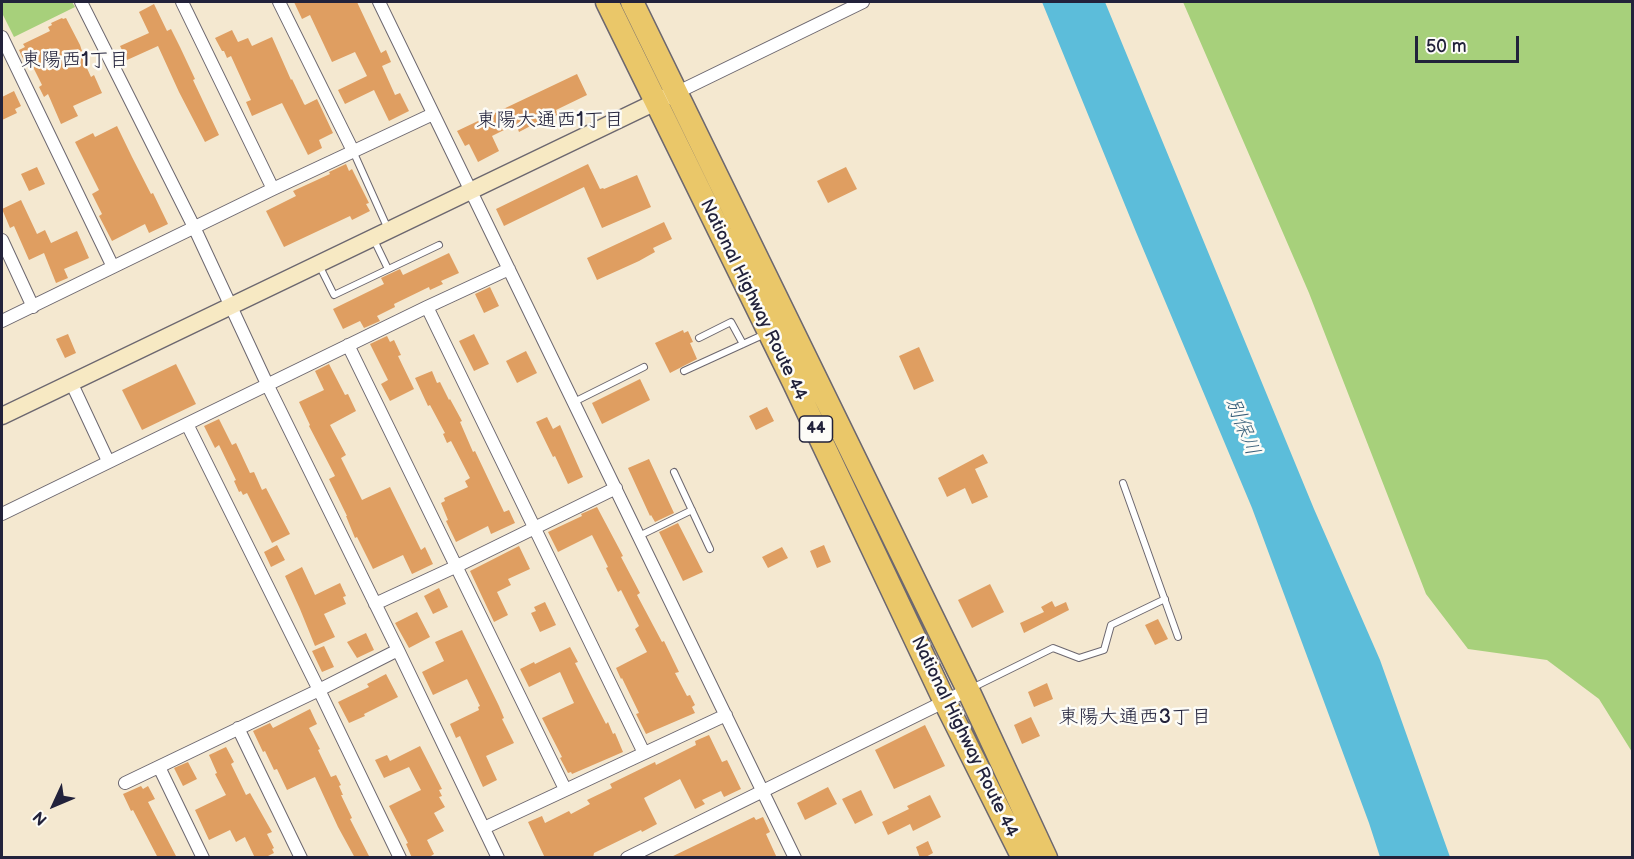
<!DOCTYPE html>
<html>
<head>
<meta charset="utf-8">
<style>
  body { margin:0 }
  #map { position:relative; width:1634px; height:859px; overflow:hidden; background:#f4e8d0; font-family:"Balsamiq Sans",sans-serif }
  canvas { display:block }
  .frame { position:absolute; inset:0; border:3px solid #22223b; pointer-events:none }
  .north { position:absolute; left:24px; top:775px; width:60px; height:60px; -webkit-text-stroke:4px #fdfcf7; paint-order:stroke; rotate:226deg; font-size:16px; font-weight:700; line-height:24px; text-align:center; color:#22223b }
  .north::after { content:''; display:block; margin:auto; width:21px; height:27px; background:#22223b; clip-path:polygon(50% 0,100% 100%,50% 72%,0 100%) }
  .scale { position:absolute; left:1415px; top:36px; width:104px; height:27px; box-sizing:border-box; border:3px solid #22223b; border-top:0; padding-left:8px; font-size:18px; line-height:21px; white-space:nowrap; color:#22223b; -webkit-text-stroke:4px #fdfcf7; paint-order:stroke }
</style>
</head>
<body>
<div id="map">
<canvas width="1634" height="859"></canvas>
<div class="frame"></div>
<div class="north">N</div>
<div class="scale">50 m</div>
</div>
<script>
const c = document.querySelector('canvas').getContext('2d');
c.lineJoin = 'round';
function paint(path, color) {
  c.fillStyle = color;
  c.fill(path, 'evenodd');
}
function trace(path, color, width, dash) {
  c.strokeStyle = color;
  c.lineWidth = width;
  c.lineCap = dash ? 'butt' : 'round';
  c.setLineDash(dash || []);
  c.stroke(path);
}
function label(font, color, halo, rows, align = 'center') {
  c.font = font + ' "Balsamiq Sans","Klee One",sans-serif';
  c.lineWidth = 5;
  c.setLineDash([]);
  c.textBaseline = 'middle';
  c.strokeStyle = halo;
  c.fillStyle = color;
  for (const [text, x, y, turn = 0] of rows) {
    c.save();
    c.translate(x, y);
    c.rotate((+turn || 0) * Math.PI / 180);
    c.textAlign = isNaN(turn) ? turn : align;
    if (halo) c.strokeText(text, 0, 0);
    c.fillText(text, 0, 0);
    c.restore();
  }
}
paint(new Path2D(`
  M2,2H72L75,7L14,37L2,13Z
  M1183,2H1632V752L1599,699L1547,660L1468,649L1426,594L1309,293Z`), '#a7d07b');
paint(new Path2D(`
  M1042,2H1105L1314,509L1380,660L1450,857H1380L1369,823L1252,508L1136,232Z`), '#5cbdda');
paint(new Path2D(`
  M294,2H357L381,53L386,50L391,62L382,66L395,95L400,93L409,111L389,121L374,90L345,104L338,90L367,76L355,52L332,62L310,15L302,19Z
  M154,4L167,31L171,29L180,47L195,79L193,80L219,135L205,142L179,92L158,46L127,60L120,46L149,33L139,12Z
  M62,18L63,19L66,18L80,45L82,51L80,53L91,77L94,75L102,93L73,106L78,116L61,124L48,94L44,97L39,87L42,85L31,63L26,65L19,50L25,47L23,44L50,31L48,27L52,25L51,23Z
  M232,30L238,42L248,38L252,46L272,37L291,80L292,79L304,104L305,105L317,99L333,133L319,140L322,148L308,155L282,103L252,116L246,102L251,100L231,56L227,58L224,51H222L215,38Z
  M577,74L587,95L556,110L558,115L545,121L544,119L519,132L516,124L492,136L499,151L478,162L469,144L465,146L457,131Z
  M14,91L21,106L15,109L17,113L2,120V97Z
  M117,126L132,157L151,194L153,193L168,224L149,233L145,224L112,241L99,216L102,214L92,194L99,190L75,142L93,133L95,137Z
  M346,164L349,171L352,169L369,203L366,204L370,211L352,220L350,216L284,247L266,211L296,196L293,191L330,174L329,172Z
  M588,164L600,189L603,188L604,189L637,175L651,207L602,228L584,187L504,226L496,209Z
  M37,167L45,184L29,191L21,174Z
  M846,167L857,189L828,203L817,181Z
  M21,200L37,234L45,230L51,243L77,231L89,258L64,269L68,278L56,283L44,253L29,260L14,226L10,228L2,209Z
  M664,222L672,239L653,248L655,252L639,261L597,280L587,258Z
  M449,253L459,273L441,281L443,284L430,290L429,287L394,304L395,307L377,316L380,321L364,328L360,321L343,329L333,309L384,284L381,278L400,269L403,275Z
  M490,287L499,306L484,313L475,294Z
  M683,330L684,333L688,331L693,342L690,343L697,359L670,373L655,343Z
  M68,334L76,353L65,358L56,339Z
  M474,334L489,364L474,371L459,341Z
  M387,336L390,342L394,340L401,355L398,356L414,389L390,401L381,384L388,380L370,344Z
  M919,347L934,381L914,390L899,356Z
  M526,351L537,373L517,383L506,361Z
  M176,364L196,404L142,430L122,390Z
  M329,364L345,395L348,394L356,411L330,425L346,455L341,458L362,500L390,487L421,550L425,547L433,564L412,574L403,555L373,569L357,537L355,538L346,516H347L329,479L335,476L334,474L309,426L310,425L299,402L324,390L315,371Z
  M432,371L437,383L440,382L449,400L450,399L462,421L460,422L473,452L475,451L504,512L509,510L515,523L491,534L488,526L456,542L446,521L448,520L441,503L445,501L444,498L468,487L465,481L470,478L451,441L447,443L443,434L445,433L430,405L428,406L415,378Z
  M640,379L650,400L602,424L592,403Z
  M767,407L774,421L756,430L749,416Z
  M547,417L553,429L560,425L583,477L568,484L555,456L553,457L536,422Z
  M219,419L232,445L236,443L250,473L254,472L262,490L266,488L290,534L272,543L247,493L243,495L241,491L239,492L234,481L236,480L219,445L215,448L204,426Z
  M983,454L988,463L975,469L988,497L972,504L965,488L947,497L938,478Z
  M649,459L674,513L655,522L651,515L650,516L628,468Z
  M597,507L623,556L621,557L640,593L637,595L662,642L664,641L679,672L675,673L687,696L690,695L695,705L692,707L695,713L646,734L636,714L639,713L622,678L621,679L616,668L647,652L635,629L639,626L621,590L618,592L606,568L608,567L592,535L558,552L548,532L582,516L581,514Z
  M678,523L703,572L683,581L659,532Z
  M277,545L285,560L271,567L264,552Z
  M824,545L831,562L817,568L810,551Z
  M519,546L530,569L508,579L511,585L497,592L508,615L494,622L470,571Z
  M782,547L788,558L768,568L762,557Z
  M302,567L315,595L340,583L346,596L343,597L346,604L324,614L335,637L315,646L300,609L285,576Z
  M990,584L1004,612L972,628L958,600Z
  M439,588L448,607L433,614L424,596Z
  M1052,601L1055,607L1066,602L1069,610L1024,633L1020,623L1044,612L1041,607Z
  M545,602L556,625L540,632L531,613L536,611L534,607Z
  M417,612L430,637L409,648L395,623Z
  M1158,619L1168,639L1155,645L1145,625Z
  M462,630L499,706L504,718L502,719L514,743L486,756L497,780L483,787L460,736L456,738L450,724L479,710L478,707L480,706L467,679L433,695L422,672L444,661L435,642Z
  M366,633L374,650L357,658L347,642Z
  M324,646L334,667L322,672L312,651Z
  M570,647L578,662L575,663L587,687L606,724L608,722L613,734L615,733L623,752L572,774L571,772L568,773L560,758L562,757L542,718L574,703L560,672L529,687L520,669L534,662L535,664Z
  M386,674L398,697L364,714L365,716L349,723L338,702L369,687L367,684Z
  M1047,683L1053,699L1034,707L1028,692Z
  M310,709L317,724L309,728L320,749L318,750L331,777L336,775L341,785L339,786L343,795H341L352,818L350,819L370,858H355L338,827L315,777L287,790L277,769L274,770L265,751L263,752L253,731L270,723L273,728Z
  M1031,717L1040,736L1022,744L1014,725Z
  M925,725L945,766L894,789L875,750Z
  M709,735L722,762L727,760L741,789L724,797L721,791L702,800L705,804L695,809L680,779L644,798L657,824L642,832L641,830L594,853L593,858H545L528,822L542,816L545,823L569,811L571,814L590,804L587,800L612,788L610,784L655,762L656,765L696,745L695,741Z
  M420,746L442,789L439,790L442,796L439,797L445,807L434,813L444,831L427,840L434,854L428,858H412L406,844L408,843L389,806L421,790L409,767L384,778L375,760L387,755L390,761Z
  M226,747L234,762L231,764L246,795L250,793L272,832L267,834L274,848L272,849L274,853L264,858H255L245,837L236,842L230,830L209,840L195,810L226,795L215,774L217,773L209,755Z
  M188,762L197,779L183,786L174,768Z
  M141,786L143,789L148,786L155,799L148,802L177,858H158L133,810L131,811L123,794Z
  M828,787L837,804L805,820L797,803Z
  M861,790L873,815L855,824L842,799Z
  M930,795L941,817L913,831L910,824L888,835L882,822L909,809L907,806Z
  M754,817L756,820L763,817L770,832L766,834L777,858H669Z
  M928,841L933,853L924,858H920L916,847Z`), '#df9e61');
const lane = new Path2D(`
  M353,151L388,229
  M374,240L388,269
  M319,265L334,295L439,245
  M699,338L731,322L743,344
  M684,371L765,334
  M574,402L644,367
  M674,472L710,549
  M1123,483L1178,637
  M639,536L692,510
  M972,688L1053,648L1079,658L1104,650L1111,625L1165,599`);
const street = new Path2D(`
  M81,2L194,227L267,384L398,650L498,858
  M182,2L273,189
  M279,2L353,151
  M379,2L795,858
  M2,37L113,267
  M676,93L863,2
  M2,240L33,307
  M427,307L644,753
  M2,321L273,189L433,114
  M348,345L565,789
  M71,382L108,461
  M187,424L319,690L400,858
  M2,514L427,307L509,269
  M375,604L455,567L616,488
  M238,728L301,858
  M159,767L203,858
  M125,783L319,690L398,650
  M484,828L726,715
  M627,858L968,690`);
const secondary = new Path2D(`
  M2,416L666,97`);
const highway = new Path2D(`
  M607,2L794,383L945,702L1023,858
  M632,2L968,690L1046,858`);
trace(lane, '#6c676f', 8);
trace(street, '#6c676f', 14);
trace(secondary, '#6c676f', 19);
trace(highway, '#6c676f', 25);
trace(lane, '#fff', 6);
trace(street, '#fff', 12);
trace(secondary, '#f7e9c3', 16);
trace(highway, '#eac769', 22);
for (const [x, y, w] of [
  [816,429,33]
]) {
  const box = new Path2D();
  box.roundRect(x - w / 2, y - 13, w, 26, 4.5);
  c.fillStyle = '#fdfcf7';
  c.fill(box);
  trace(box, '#22223b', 1.5);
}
label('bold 16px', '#22223b', null, [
  ["44",816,429]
]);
label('18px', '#22223b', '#fdfcf7', [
  ["National Highway Route 44",753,300,64],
  ["National Highway Route 44",964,737,64]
]);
label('20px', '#22223b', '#fdfcf7', [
  ["東陽西1丁目",75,61],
  ["東陽大通西1丁目",550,121],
  ["東陽大通西3丁目",1135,718]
]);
label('italic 20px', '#39607b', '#fdfcf7', [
  ["別保川",1242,427,68]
]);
</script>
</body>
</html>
